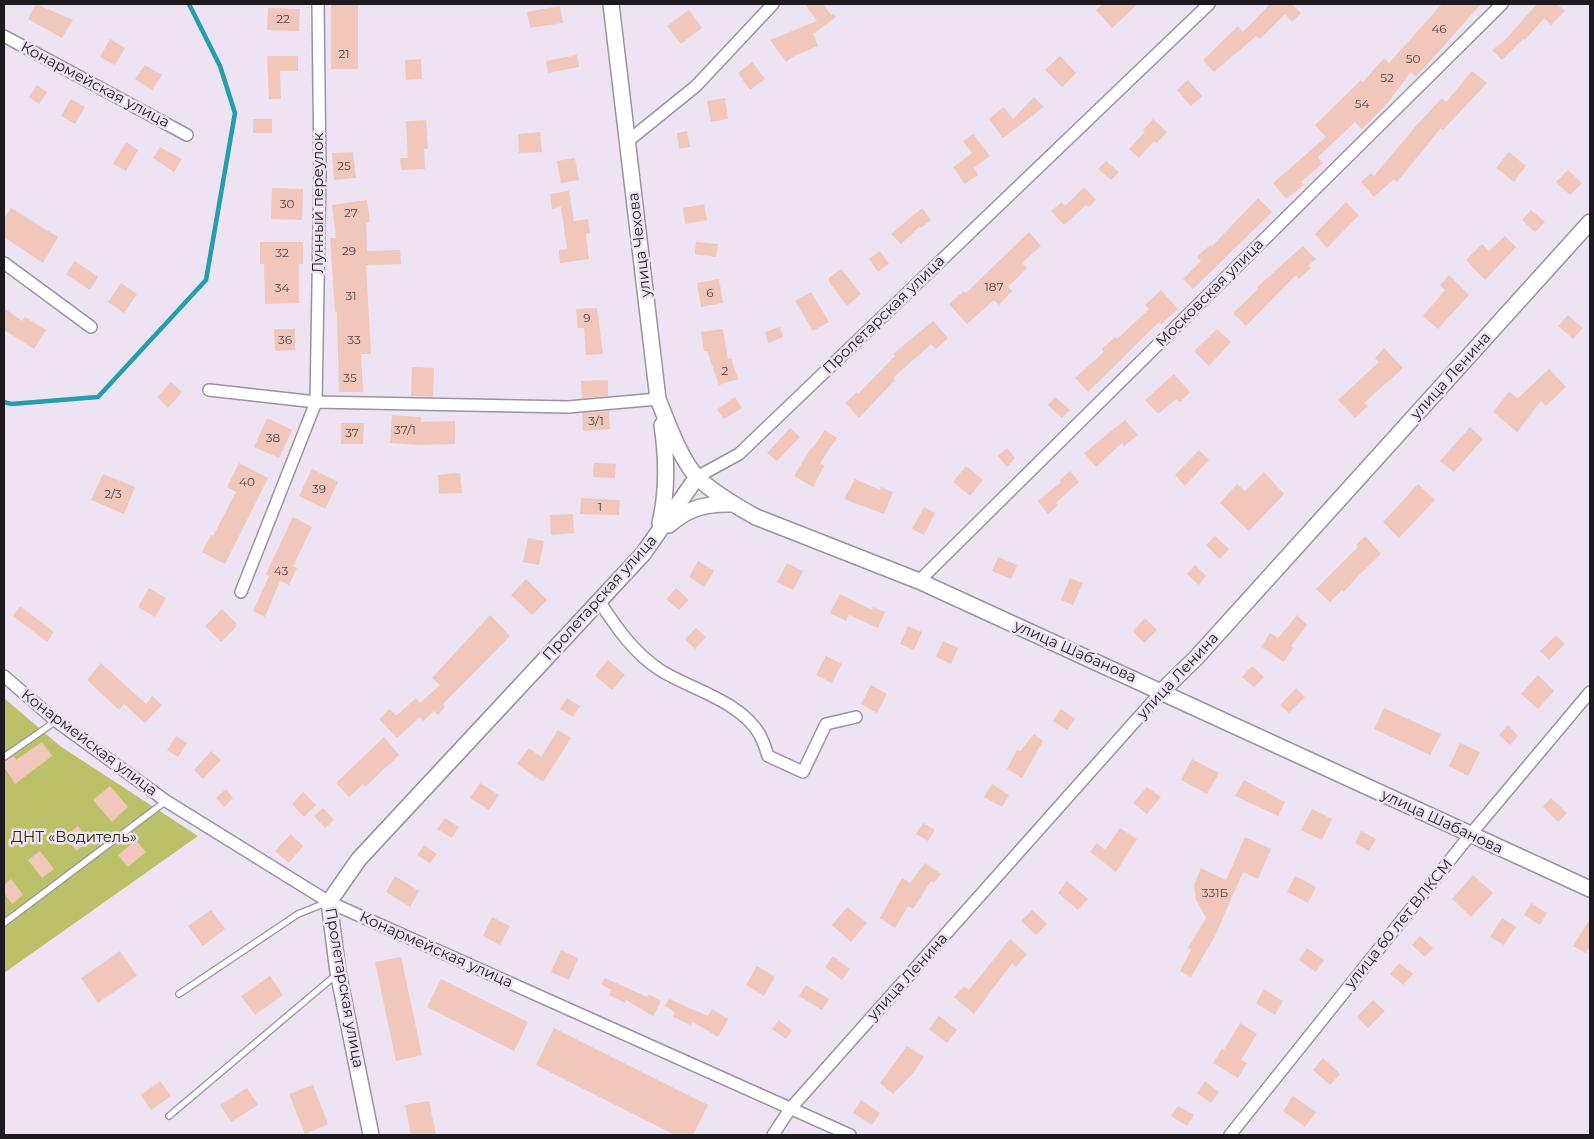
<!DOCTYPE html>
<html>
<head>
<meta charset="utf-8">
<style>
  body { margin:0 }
  #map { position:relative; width:1594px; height:1139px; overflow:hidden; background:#ede3f2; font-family:Montserrat,sans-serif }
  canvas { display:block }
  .frame { position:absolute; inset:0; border:5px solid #1d191f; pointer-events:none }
</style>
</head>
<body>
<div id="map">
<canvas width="1594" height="1139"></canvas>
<div class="frame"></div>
</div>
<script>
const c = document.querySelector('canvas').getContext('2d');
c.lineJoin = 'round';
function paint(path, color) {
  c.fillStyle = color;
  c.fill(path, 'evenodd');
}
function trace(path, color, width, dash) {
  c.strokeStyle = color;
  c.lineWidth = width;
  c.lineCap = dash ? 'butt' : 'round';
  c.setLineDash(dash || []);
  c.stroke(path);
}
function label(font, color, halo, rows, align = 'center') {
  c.font = font + ' Montserrat,sans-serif';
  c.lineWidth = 5;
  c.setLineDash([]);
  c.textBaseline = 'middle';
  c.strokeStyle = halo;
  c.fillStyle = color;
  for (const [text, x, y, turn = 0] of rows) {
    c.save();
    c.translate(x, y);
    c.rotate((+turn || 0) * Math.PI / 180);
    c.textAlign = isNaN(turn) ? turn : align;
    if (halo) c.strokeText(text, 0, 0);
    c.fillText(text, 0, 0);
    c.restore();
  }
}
paint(new Path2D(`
  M4,698L60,746L198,836L4,973Z`), '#bbc169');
trace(new Path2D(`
  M4,402L11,404L98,397L206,280L235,113L220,66L189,4`), '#249dae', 4.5);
paint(new Path2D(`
  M36,4L73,20L62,38L28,19Z
  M331,4H358V69H331Z
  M805,4H823L831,15L834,14L836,17L813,34L818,46L794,56L786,62L770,40L817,21Z
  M1103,4H1138L1112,28L1096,10Z
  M1270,4H1294L1293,5L1301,13L1292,22L1285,14L1260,39L1256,36L1214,72L1203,60L1238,26L1243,32Z
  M1442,4H1481L1416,77L1411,72L1386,105L1362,129L1355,122L1318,157L1323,163L1301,182L1304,185L1286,199L1273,183L1326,137L1315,125L1361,80L1363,82L1384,58L1389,63Z
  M1537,4H1557L1565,11L1551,25L1544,18L1525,40L1523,39L1502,60L1492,50L1505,40Z
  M560,6L563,23L530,28L527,12Z
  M268,8L300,9L299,31L267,30Z
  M689,10L702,28L681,44L667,26Z
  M110,39L125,48L115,65L100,57Z
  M577,55L579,67L548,73L546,61Z
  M267,56H298V71H280L281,99H269Z
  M1060,56L1076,73L1062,87L1045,70Z
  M421,59L422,79L406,80L405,60Z
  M752,62L765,79L750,90L738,73Z
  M145,65L162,75L152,90L135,79Z
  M1472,71L1487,83L1443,130L1441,128L1397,182L1394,179L1374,197L1361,182L1371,173L1374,176L1416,126L1442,98L1446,102Z
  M1188,80L1202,96L1191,106L1177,90Z
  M37,85L47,92L39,104L29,97Z
  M1034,97L1044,107L1003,138L989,119L1004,107L1013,119Z
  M725,98L728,119L711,122L707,101Z
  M71,99L85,107L75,124L61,116Z
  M253,119H272V133H253Z
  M1153,119L1167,132L1157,143L1154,141L1139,158L1129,149L1145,132L1143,130Z
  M426,120L428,149H424L425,169L401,170L400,158H408L406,121Z
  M687,131L690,147L679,149L677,133Z
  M540,132L542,152L519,153L518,134Z
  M973,134L990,156L974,168L978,175L965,184L953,167L972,153L963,141Z
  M126,142L138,150L126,171L113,164Z
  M160,147L182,159L174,172L153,158Z
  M353,152L356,178L334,180L332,153Z
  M1509,152L1526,166L1514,182L1496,168Z
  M575,158L579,180L561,183L557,161Z
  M1106,161L1119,172L1111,180L1098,169Z
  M1568,170L1582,183L1570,195L1556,182Z
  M1084,187L1096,200L1089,207L1086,205L1064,225L1051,211L1062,202L1065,206Z
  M272,188L303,189L302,220L271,219Z
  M569,191L574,221L588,219L590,233L586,234L589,259L560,263L559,250L567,249L561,207L552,209L550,194Z
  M1258,198L1272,212L1193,289L1183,279L1201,261L1197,257L1210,245L1212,246Z
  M367,200L370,222L366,223L367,251L400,250L401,264L366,265L371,354H361L363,392H339L337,312H335L330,238H336L332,205Z
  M1346,202L1359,215L1327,248L1315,234Z
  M704,204L707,220L685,224L683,208Z
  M11,208L58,237L43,263L4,237V219Z
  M922,208L931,220L921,228L920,226L901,244L891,234Z
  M1531,210L1545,222L1535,232L1522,220Z
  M1029,232L1041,246L1022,263L1027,268L1008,287L1012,291L999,305L994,300L967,324L949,304L964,291L966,293Z
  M1505,236L1516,247L1485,280L1466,260L1482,244L1489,251Z
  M260,242H303V264H299V303L265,304L264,264H260Z
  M696,242L718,244L716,257L695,254Z
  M1303,246L1316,259L1308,266L1311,268L1299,279L1296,275L1246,326L1233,313L1258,289L1257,287Z
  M880,251L889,264L878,272L869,259Z
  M75,261L98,277L90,290L66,274Z
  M841,269L861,294L847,306L829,282V278Z
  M1449,275L1469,295L1438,329L1423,316L1445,290L1440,285Z
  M719,279L723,303L701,307L697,283Z
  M121,283L137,294L124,313L108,302Z
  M1161,290L1178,309L1161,324L1159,322L1088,392L1075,378L1104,352L1102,349L1115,337L1117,339L1149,309L1145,305Z
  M811,292L829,322L813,331L795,301Z
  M4,308L22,321L25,317L46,330L34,349L4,330Z
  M597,308L603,354L586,355L584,328H578L576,309Z
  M1568,315L1583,328L1573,339L1558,326Z
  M933,321L948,338L936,349L931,344L893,378L895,380L859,418L845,403L857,392L858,394L895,356L893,354Z
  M780,327L783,337L768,343L765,332Z
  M274,329H295V350L275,351Z
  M723,329L728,359L731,358L738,379L719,385L707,351H704L701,332Z
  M1217,329L1231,342L1209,366L1194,351Z
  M1384,348L1403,368L1364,403L1368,406L1355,418L1338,400L1379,362L1375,358Z
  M412,367L434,368L433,397L411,396Z
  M1549,369L1566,387L1546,406L1541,401L1517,432L1493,412L1509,392L1518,398Z
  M1174,374L1190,392L1180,402L1176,399L1158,414L1145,400Z
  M608,380V396L582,398L581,381Z
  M171,382L182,392L168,408L157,397Z
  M735,397L742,408L724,419L717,409Z
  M1055,397L1070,410L1062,418L1048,405Z
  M609,411L610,429L583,431L582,413Z
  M392,415L421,417V422L455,421V444L419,445L390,443Z
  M267,418L292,430L279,458L254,447Z
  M1125,420L1138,435L1124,446L1122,443L1096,467L1084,453Z
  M341,423H364L363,444H341Z
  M1470,427L1483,439L1454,472L1440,461Z
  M790,428L800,437L777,461L767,453Z
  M825,430L837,438L820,463L824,466L813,487L794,476L811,448L812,449Z
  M1007,448L1015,458L1007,467L998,456Z
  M1199,450L1209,460L1185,486L1175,475Z
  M239,463L268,478L225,564L202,552L211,535L213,536L236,492L227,487Z
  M594,463L616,464L615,478L593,477Z
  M966,466L983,480L970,496L953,482Z
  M312,469L338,482L325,509L299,496Z
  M1070,471L1079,482L1056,503L1058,505L1048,514L1038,501L1061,482L1060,480Z
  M1264,472L1284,494L1249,531L1220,503L1237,484L1245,491Z
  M460,473L462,493L439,494L438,475Z
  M103,474L135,487L124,514L91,500Z
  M855,479L880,490L881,487L893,492L884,514L844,499Z
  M1418,484L1435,500L1399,538L1383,522Z
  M581,498L620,500L619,515L580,514Z
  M924,507L935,513L924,535L912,529Z
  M573,514L574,533L551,535L550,515Z
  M293,517L312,527L293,566L297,568L289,585L280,581L265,617L253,611L269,576L266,574Z
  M1215,536L1229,549L1220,559L1206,545Z
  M1365,536L1381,554L1357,577L1344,592L1342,590L1330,602L1316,589L1358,547L1356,545Z
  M528,538L544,541L539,565L523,562Z
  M998,557L1017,565L1011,579L992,571Z
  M698,561L714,571L704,587L689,577Z
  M787,563L803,571L793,590L777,582Z
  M1195,565L1206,576L1199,585L1187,574Z
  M1070,578L1083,583L1073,605L1061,600Z
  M526,579L547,600L532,615L511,595Z
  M149,588L166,598L155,617L138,607Z
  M676,588L689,600L679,610L666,599Z
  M840,594L872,610L873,607L885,612L878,628L849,615L846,621L830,613Z
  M20,606L54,632L47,642L13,616Z
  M222,609L236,623V627L221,642L205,626Z
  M490,615L510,636L443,704L445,707L438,715L434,711L423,721L420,717L397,738L379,719L390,709L396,716L416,698L420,703L440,685L432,678Z
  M1297,615L1307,625L1291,646L1293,648L1284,662L1261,647L1270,633L1278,638Z
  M1145,618L1157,630L1144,643L1133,631Z
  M908,626L922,632L914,650L900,644Z
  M696,628L706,637L695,649L685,639Z
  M1556,635L1565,644L1549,660L1540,651Z
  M943,641L958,648L951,664L936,657Z
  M826,656L842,664L832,683L816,675Z
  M608,660L625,675L612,690L595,676Z
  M101,663L146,704L152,696L162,705L145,723L124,704L119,710L87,680Z
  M1252,666L1264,677L1254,687L1242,677Z
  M1538,675L1554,691L1538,709L1521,694Z
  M871,685L887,694L877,713L861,704Z
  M1296,688L1305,697L1289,713L1280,705Z
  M567,698L580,706L573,717L560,709Z
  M1384,708L1441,734L1430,755L1374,729Z
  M1061,709L1075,719L1067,730L1053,721Z
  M1508,725L1518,736L1510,745L1499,735Z
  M558,730L571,738L543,782L517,764L529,748L541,757Z
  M1034,734L1043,741L1022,778L1007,769L1017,750L1020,751Z
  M176,736L187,743L178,757L167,750Z
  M384,737L399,755L365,787L363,784L349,797L336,783Z
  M42,742L52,756L15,784L4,767V762L14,756L16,760Z
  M1460,743L1480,752L1468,776L1449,766Z
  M211,751L221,760L203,779L194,770Z
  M1192,759L1219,773L1207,794L1181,780Z
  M1244,780L1285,802L1278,816L1235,796Z
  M480,783L499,795L489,810L470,798Z
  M992,784L1009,795L1002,807L984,797Z
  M110,786L128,807L112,822L93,800Z
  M1147,787L1161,797L1147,814L1133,803Z
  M226,789L233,798L224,807L216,798Z
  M303,792L316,805L304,817L292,804Z
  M1551,798L1567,813L1558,822L1543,807Z
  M323,808L334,820L325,828L314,816Z
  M1312,809L1332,819L1322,840L1301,830Z
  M445,818L459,827L452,838L437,829Z
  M923,823L935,830L928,841L916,834Z
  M78,826L89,841L76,851L65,836Z
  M1120,828L1137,839L1116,872L1090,852L1097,843L1105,850Z
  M1361,831L1376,839L1369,851L1355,843Z
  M291,834L303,846L289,863L275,851Z
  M1245,837L1271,849L1258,879L1243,872L1215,936L1191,977L1180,971L1191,950L1188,948L1206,918L1196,900L1194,885L1201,868L1226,880Z
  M136,840L146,852L128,867L118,855Z
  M424,845L437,854L430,863L417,855Z
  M40,851L54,869L42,878L28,860Z
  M925,863L941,874L934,883L931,881L913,909L908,906L895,928L880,918L902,878L910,883Z
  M1473,875L1493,893L1471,917L1452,899Z
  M395,876L419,891L410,907L386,892Z
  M1295,876L1316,887L1308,903L1287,892Z
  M11,879L23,895L12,904L4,893V885Z
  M1067,881L1088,899L1078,910L1058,893Z
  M1531,903L1547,913L1540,925L1524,915Z
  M847,907L867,923L851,942L832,925Z
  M211,910L225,929L203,946L188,926Z
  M1032,910L1047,924L1036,935L1021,921Z
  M492,917L510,926L500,945L483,936Z
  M1502,918L1516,927L1504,945L1490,937Z
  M1590,919V946L1586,953L1573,946Z
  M1420,936L1433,948L1425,957L1412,945Z
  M1010,939L1027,954L1016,967L1012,963L974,1014L954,997L964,986L969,990Z
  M1307,948L1324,960L1316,972L1299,960Z
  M561,950L578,958L569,980L551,972Z
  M120,951L137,976L98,1003L81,978Z
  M833,956L850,969L842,980L825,967Z
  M401,957L422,1055L396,1061L375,962Z
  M1399,963L1413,974L1403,985L1390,974Z
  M757,966L775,977L764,996L746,985Z
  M270,976L283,995L255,1015L241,996Z
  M605,978L647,997L649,994L661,1001L653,1016L626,1000L625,1003L609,995L611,990L601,984Z
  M441,979L528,1022L514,1051L427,1007Z
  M806,985L829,999L822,1010L799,996Z
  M1264,989L1283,1001L1275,1015L1256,1003Z
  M669,999L708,1016L712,1009L728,1019L718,1037L693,1022L691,1025L673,1017L675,1012L665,1006Z
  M1373,1000L1385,1011L1368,1028L1357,1017Z
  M939,1016L957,1030L947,1043L929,1029Z
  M779,1020L792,1031L786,1039L772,1029Z
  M1240,1023L1257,1034L1241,1060L1247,1063L1238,1078L1213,1063L1222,1048L1224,1050Z
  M554,1028L708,1105L693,1135H675L536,1065Z
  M907,1046L924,1057L913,1073L893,1094L880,1083Z
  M1323,1058L1340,1074L1330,1085L1313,1070Z
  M160,1081L171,1096L151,1110L141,1095Z
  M1205,1081L1219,1092L1211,1103L1197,1093Z
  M313,1085L328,1124L305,1134L289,1094Z
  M247,1088L258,1105L231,1122L220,1105Z
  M1293,1096L1316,1112L1305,1127L1283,1111Z
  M861,1100L880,1113L872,1125L853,1113Z
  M429,1101L436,1135H411L405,1105Z
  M1178,1106L1194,1115L1187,1126L1171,1116Z`), '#f1c7bb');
const service = new Path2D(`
  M4,757L56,721
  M4,923L166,801
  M179,994L298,914L328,902
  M169,1116L337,974`);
const minor = new Path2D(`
  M4,36L187,135
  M628,141L696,86L773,4
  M4,263L91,327
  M209,390L316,402L568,407L658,399
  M697,477L739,454L1209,4
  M919,581L1502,4
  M241,592L316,402L320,171L318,4
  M599,601C616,627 634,653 660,670C690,689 741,701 760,735C763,741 766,749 768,756L803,772L826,724L856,717
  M4,676L56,721L166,801L329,902L850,1135
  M773,1135L790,1109L1162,691
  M1230,1135L1470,835L1590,692`);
const tertiary = new Path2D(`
  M611,4L658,399C667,422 681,461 698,478C715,494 736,506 756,517L919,581L1590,889
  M660,523C668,490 667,459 662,425
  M669,525C688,508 707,503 732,504
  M1162,691L1196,658L1590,222
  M371,1135L338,972L329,902L359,859L643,554L697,477`);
trace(service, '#9b92a0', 8);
trace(minor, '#9b92a0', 14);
trace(tertiary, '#9b92a0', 18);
trace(service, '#fff', 5.5);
trace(minor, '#fff', 11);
trace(tertiary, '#fff', 15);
label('12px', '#524446', null, [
  ["22",283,19],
  ["46",1439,29],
  ["21",344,54],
  ["50",1413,59],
  ["52",1387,78],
  ["54",1362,104],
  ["25",344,166],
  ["30",287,204],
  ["27",351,213],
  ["29",349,251],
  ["32",282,253],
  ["187",994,287],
  ["34",282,288],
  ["6",710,293],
  ["31",351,296],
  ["9",587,318],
  ["36",285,340],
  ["33",354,340],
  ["2",725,371],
  ["35",350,378],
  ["3/1",596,421],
  ["37/1",405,430],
  ["37",352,433],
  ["38",273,438],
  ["40",247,482],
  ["39",319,489],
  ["2/3",113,494],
  ["1",600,507],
  ["43",281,571],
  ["331Б",1215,893]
]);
label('15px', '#1d191f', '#ede3f2', [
  ["Конармейская улица",95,85,28],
  ["Лунный переулок",319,203,-90],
  ["улица Чехова",640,245,-97],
  ["Московская улица",1210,293,-45],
  ["Пролетарская улица",884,315,-44],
  ["улица Ленина",1451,376,-48],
  ["Пролетарская улица",600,598,-48],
  ["улица Шабанова",1075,652,24],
  ["улица Ленина",1178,676,-47],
  ["Конармейская улица",89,743,37],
  ["улица Шабанова",1442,822,25],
  ["улица 60 лет ВЛКСМ",1399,924,-51],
  ["Конармейская улица",436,950,24],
  ["улица Ленина",908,977,-48],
  ["Пролетарская улица",344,988,80]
]);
label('15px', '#2e3002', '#ede3f2', [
  ["ДНТ «Водитель»",74,838]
]);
</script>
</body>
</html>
